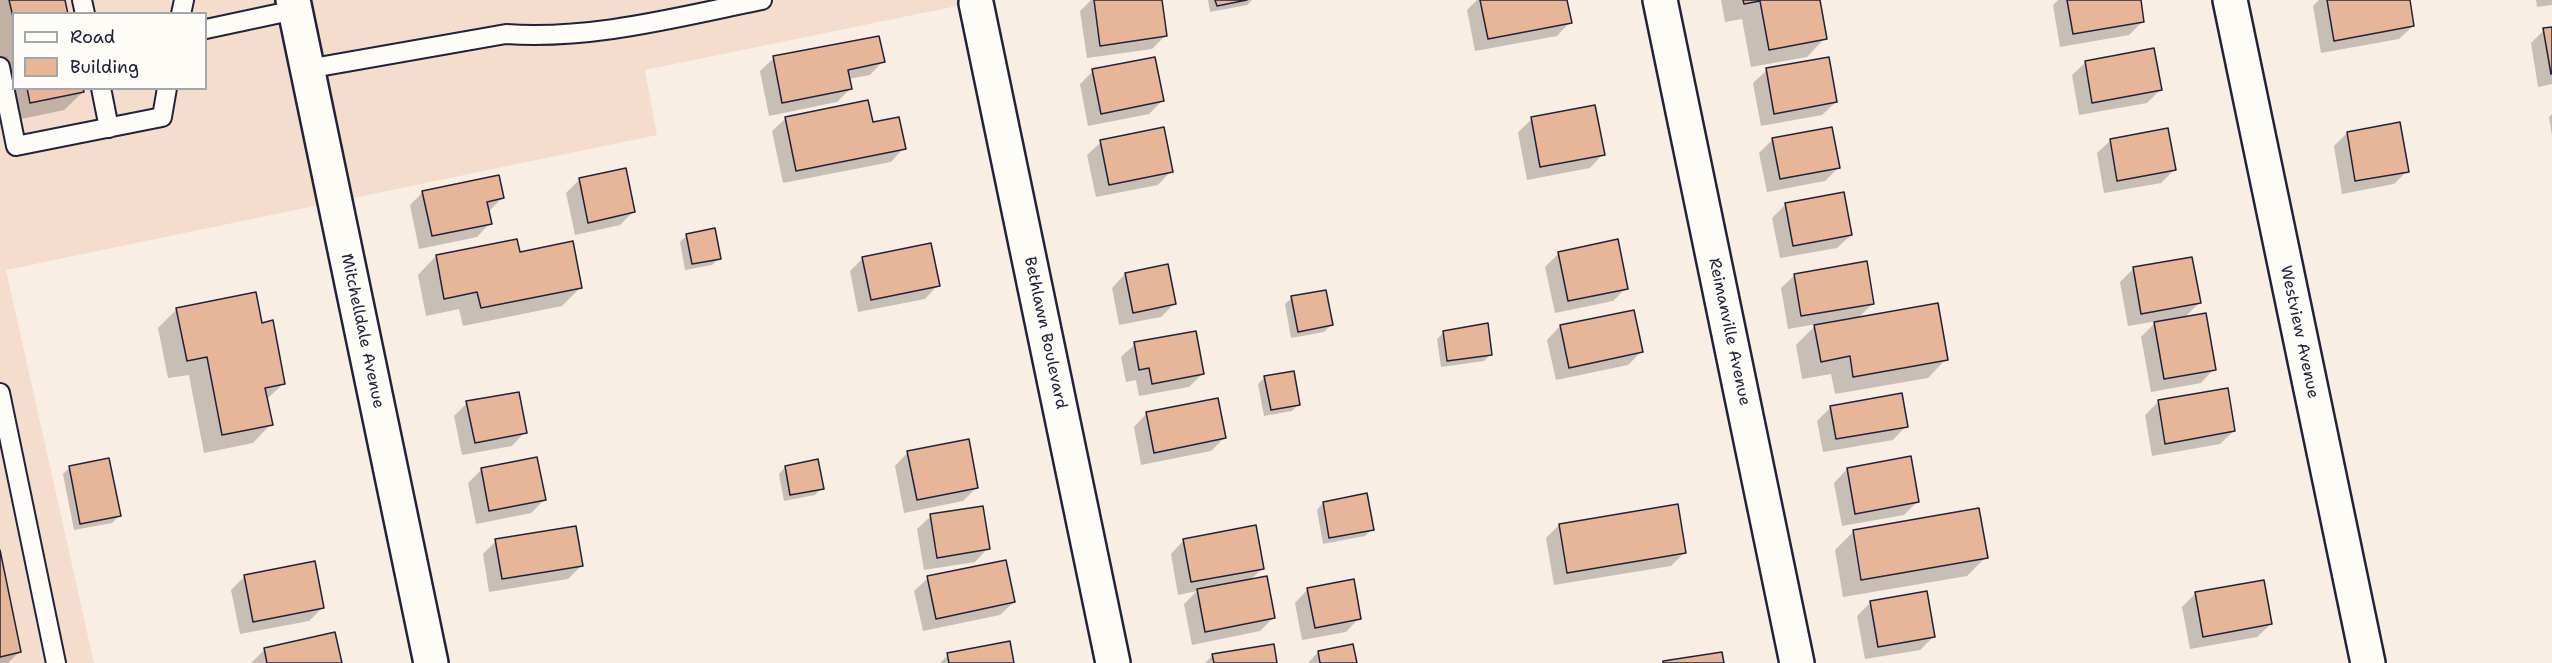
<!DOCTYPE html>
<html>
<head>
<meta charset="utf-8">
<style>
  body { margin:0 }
  #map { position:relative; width:2552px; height:663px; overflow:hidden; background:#f9eee4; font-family:"Shantell Sans",sans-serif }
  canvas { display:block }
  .legend { position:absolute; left:12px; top:12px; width:195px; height:78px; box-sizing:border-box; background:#fdfcf7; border:2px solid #a5a5ac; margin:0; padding:8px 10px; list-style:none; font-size:18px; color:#22223b }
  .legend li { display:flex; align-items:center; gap:12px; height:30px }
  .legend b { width:30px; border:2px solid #a5a5ac }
</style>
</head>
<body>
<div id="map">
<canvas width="2552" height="663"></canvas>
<ul class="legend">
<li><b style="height:8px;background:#fdfcf7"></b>Road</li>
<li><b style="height:16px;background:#e7b598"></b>Building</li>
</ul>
</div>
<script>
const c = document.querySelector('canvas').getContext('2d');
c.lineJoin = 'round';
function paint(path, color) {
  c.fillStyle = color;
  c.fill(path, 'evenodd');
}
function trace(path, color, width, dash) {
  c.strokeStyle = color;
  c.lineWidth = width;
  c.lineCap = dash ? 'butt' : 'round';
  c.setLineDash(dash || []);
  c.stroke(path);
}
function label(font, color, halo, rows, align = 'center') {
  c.font = font + ' "Shantell Sans",sans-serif';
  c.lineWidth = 4.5;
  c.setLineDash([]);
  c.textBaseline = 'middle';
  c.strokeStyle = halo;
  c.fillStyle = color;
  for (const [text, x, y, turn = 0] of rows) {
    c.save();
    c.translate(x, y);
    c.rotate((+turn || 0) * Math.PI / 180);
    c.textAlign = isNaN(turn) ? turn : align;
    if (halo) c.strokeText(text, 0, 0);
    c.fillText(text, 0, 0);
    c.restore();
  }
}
paint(new Path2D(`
  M0,0H986L645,70L657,135L6,270L94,663H0ZM14,14H206V88H14Z`), '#f4ddcd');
paint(new Path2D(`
  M0,0H64L14,14V88H82L83,92L64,110L12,121L0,62Z
  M1091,0H1160L1166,35L1152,49L1087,58L1080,11Z
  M1208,0H1252L1247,5L1210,12Z
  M1477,0H1565L1570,22L1557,36L1475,51L1467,10Z
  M1721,0H1818L1825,38L1807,57L1751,67L1742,19L1725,22Z
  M2058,0H2139L2143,21L2129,35L2060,47L2053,5Z
  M2319,0H2408L2413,26L2399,39L2321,53L2313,6Z
  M2536,0H2552V5L2537,7Z
  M2552,28V84L2538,87L2531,43L2544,30Z
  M774,58L883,61L870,75L848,79L850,89L837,102L769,116L760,71Z
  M2086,62L2160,90L2147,103L2079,115L2072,75Z
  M1767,70L1836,102L1822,115L1761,126L1753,83Z
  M1093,71L1162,101L1149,114L1088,126L1080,84Z
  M2552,114V135L2549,117Z
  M786,118L872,124L904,148L891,162L783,183L772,131Z
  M1532,119L1603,154L1590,168L1527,180L1518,132Z
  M2347,133L2407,171L2394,184L2342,194L2334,146Z
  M1773,139L1838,168L1825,181L1767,192L1759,153Z
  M2111,140L2174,170L2161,183L2104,193L2097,153Z
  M1101,142L1171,171L1158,185L1096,197L1087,155Z
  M579,180L633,212L620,225L575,235L566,193Z
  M423,192L502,198L488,212L490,223L477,237L419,249L410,205Z
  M1786,204L1851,235L1837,248L1780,258L1772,218Z
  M687,235L719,258L712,265L685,270L680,242Z
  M519,253L581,287L562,306L463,326L459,309L426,316L418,275L436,256Z
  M1559,253L1626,288L1613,301L1555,313L1545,267Z
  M863,258L938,285L925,299L858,312L850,271Z
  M2133,269L2199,303L2183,319L2214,369L2201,383L2151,392L2141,337L2157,321L2128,326L2120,282Z
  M1125,274L1175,303L1161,317L1119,325L1112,288Z
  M1795,275L1873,303L1857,319L1946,359L1928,378L1835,394L1831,374L1802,379L1796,345L1817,324L1788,329L1781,288Z
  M1292,298L1331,325L1324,332L1291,338L1285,304Z
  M177,309L261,325L284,383L266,400L271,424L253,443L204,453L189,375L168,378L158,328Z
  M1560,326L1641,352L1628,365L1556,380L1547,340Z
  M1444,332L1491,354L1484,361L1441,367L1437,339Z
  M1135,344L1203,373L1189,387L1139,396L1136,380L1126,382L1121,357Z
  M1265,377L1299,404L1292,411L1264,416L1258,384Z
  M2158,402L2234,431L2220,444L2152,456L2145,415Z
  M467,403L525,432L512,446L462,455L454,416Z
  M1831,407L1906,426L1893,440L1823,452L1817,421Z
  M1147,413L1224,438L1211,451L1141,465L1134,427Z
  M908,452L976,488L963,501L904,513L895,466Z
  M70,467L119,516L112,523L74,530L63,474Z
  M785,467L822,488L815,495L784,501L779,474Z
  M1847,469L1917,502L1904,515L1842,526L1834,483Z
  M481,470L544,500L531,513L476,524L468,483Z
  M1323,503L1372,529L1365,536L1323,544L1317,510Z
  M931,516L988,548L975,562L924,570L917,529Z
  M1559,525L1684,553L1671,566L1554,585L1546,538Z
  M1853,532L1986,557L1967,576L1843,597L1835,550Z
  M1184,540L1263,568L1250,580L1273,618L1260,631L1192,645L1184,604L1197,591L1178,595L1171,554Z
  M496,541L582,565L568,579L489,592L483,554Z
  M0,558L19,652L8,663H0Z
  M245,576L323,607L309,621L240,634L231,590Z
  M928,578L1014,602L1000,615L923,631L914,591Z
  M1308,589L1359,618L1346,632L1302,640L1295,603Z
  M2196,593L2271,624L2257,637L2190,649L2182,607Z
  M1871,602L1934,636L1920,650L1865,659L1857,616Z
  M265,649L340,663H251Z
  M1318,652L1355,663H1308Z
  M948,655L1013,663H940Z
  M1213,655L1276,663H1205Z`), '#0003');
const building = new Path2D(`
  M9,0H65L68,14H14V21Z
  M1094,0H1162L1167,36L1100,46Z
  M1215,0H1247L1217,6Z
  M1480,0H1567L1572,23L1488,39Z
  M1743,0H1820L1827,39L1769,50L1760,1L1744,4Z
  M2067,0H2141L2144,22L2073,34Z
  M2327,0H2410L2414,26L2334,41Z
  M2552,27V74H2551L2543,28Z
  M879,36L885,62L848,70L852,89L782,103L773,56Z
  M2154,48L2162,90L2092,103L2085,61Z
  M1155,57L1164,101L1101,114L1092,69Z
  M1829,57L1837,102L1774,114L1766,68Z
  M27,88H83L84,92L30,103Z
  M868,100L873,122L899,117L906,149L796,171L785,117Z
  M1595,105L1605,155L1540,167L1531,117Z
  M2400,122L2409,172L2355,181L2347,132Z
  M1164,127L1173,172L1109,185L1100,140Z
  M1832,127L1840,168L1780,179L1772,138Z
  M2168,128L2176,170L2117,181L2110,139Z
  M626,168L635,212L588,223L579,178Z
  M499,175L504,198L487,202L492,224L432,236L422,191Z
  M1844,192L1852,235L1793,246L1785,203Z
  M715,228L721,259L692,264L686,234Z
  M517,239L520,252L573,241L582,288L481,308L477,292L444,299L436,255Z
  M1618,239L1628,289L1568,301L1558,252Z
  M931,243L940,286L871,300L862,257Z
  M2192,257L2201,303L2141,314L2133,267Z
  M1867,261L1874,304L1801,316L1794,274Z
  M1168,264L1176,304L1133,313L1125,273Z
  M1326,290L1333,325L1298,332L1291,296Z
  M256,292L262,323L273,320L285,384L265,388L273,425L222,435L207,357L187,361L176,308Z
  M1938,303L1948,360L1853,377L1850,356L1821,362L1814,325Z
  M1634,310L1643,352L1569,368L1560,325Z
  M2206,313L2216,370L2164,379L2154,322Z
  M1488,323L1492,355L1447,361L1443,331Z
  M1196,331L1204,374L1152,384L1149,368L1139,370L1134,342Z
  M1294,371L1300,405L1271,410L1264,376Z
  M2228,388L2235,431L2165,444L2158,400Z
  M519,392L527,433L475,443L466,401Z
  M1902,393L1908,427L1836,439L1830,406Z
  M1218,398L1226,438L1154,453L1146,412Z
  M969,439L978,488L917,500L907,451Z
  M1911,456L1919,502L1855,514L1847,468Z
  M537,457L546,500L489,511L481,468Z
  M109,458L121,516L80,524L69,466Z
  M818,459L824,489L790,495L785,466Z
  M1367,493L1374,530L1329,538L1323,502Z
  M1678,504L1686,553L1567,573L1559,524Z
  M983,506L990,549L937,558L930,514Z
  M1979,508L1988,558L1861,580L1853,530Z
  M1256,525L1264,569L1191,582L1183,539Z
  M576,526L583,566L502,579L495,539Z
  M0,550L21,652L0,657Z
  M1006,560L1015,602L936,619L927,576Z
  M315,561L324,608L253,622L244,575Z
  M1267,576L1275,618L1205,632L1197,589Z
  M1354,579L1361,619L1315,628L1307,588Z
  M2264,580L2272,624L2203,637L2195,592Z
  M1927,591L1935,637L1878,647L1870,601Z
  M335,632L342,663H267L264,648Z
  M1010,641L1014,663H949L947,653Z
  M1274,644L1277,663H1214L1212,654Z
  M1353,644L1357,663H1320L1318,651Z
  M1722,652L1724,663H1663V661Z`);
paint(building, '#e7b598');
trace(building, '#22223b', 1.5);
const lane = new Path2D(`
  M82,0L85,14
  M181,14L184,0
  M206,29L295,10
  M0,67L16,146L162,117L167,88
  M307,69L506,34C593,40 677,17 762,0
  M101,88L109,128
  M0,393L56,663`);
const street = new Path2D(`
  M293,0L431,663
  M1660,0L1797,663
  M2230,0L2368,663
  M976,3L1113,663`);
trace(lane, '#22223b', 22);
trace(street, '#22223b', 38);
trace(lane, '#fdfcf7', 18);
trace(street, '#fdfcf7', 33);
label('16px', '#22223b', '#fdfcf7', [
  ["Mitchelldale Avenue",362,331,78],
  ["Reimanville Avenue",1729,332,78],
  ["Westview Avenue",2299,332,78],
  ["Bethlawn Boulevard",1045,333,78]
]);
</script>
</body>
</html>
